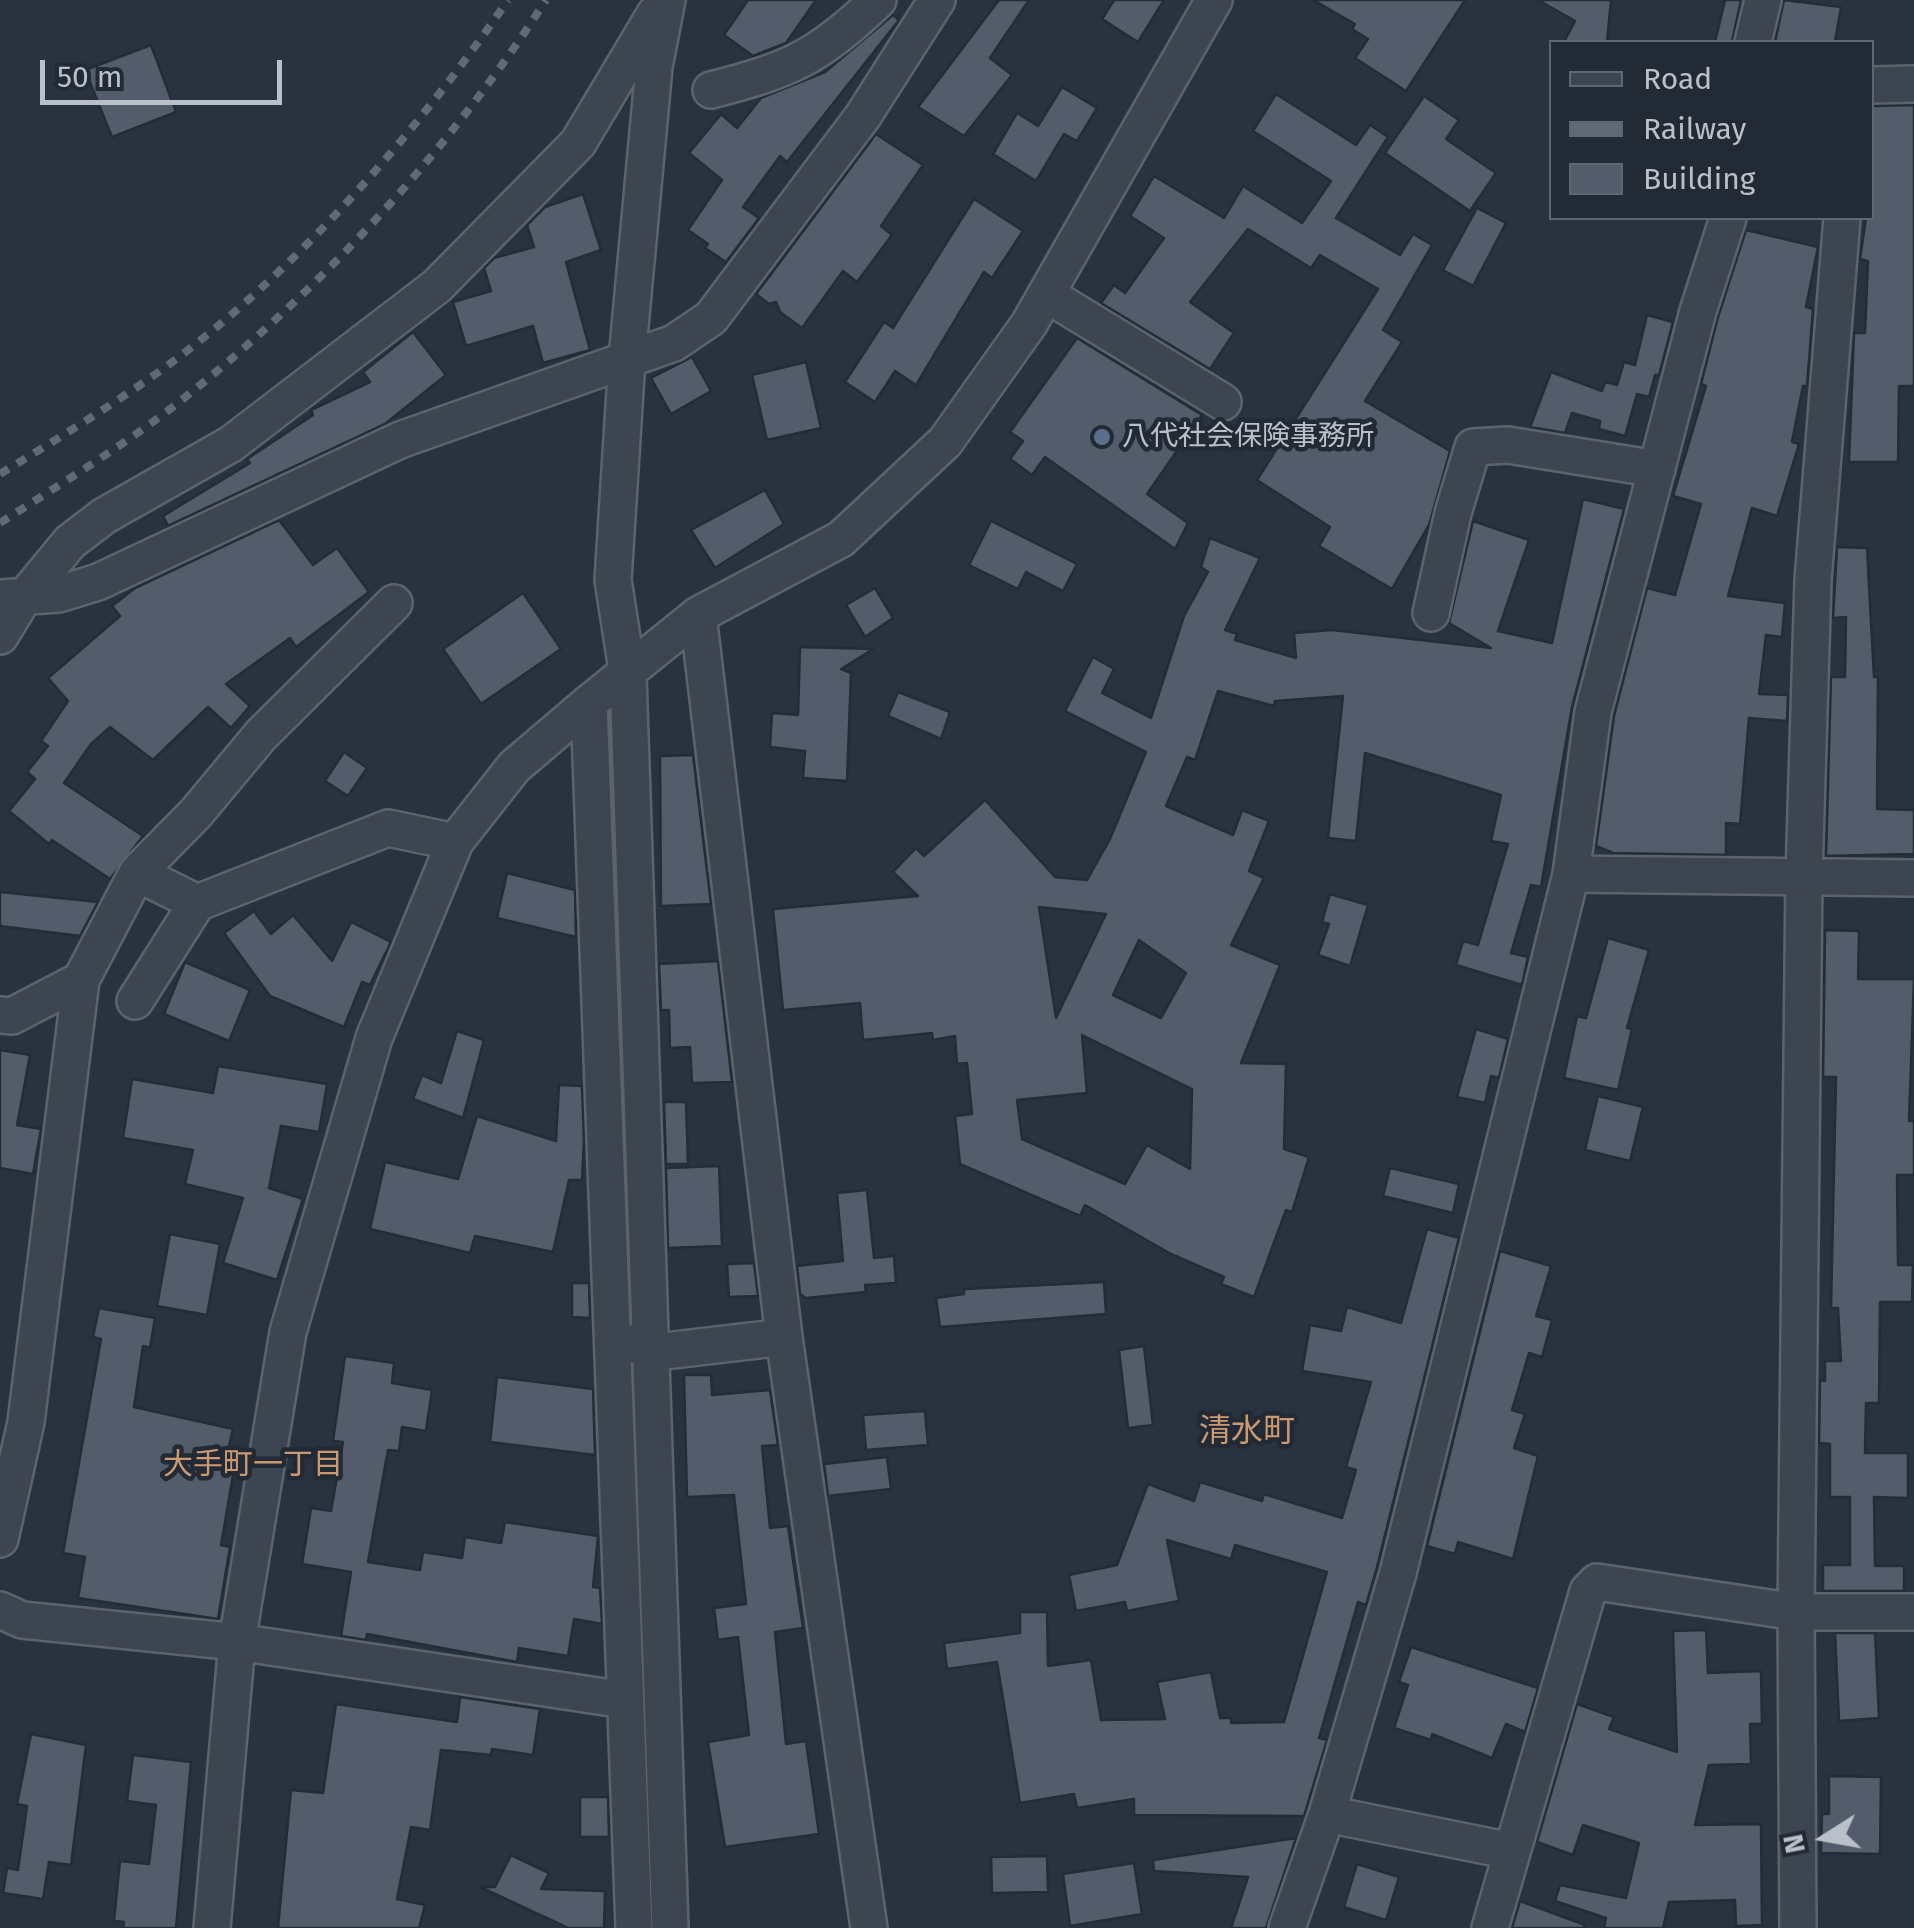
<!DOCTYPE html>
<html>
<head>
<meta charset="utf-8">
<style>
  body { margin:0 }
  #map { position:relative; width:1914px; height:1928px; overflow:hidden; background:#293340; font-family:"Fira Sans",sans-serif }
  canvas { display:block }
  .legend { position:absolute; left:1549px; top:40px; width:325px; height:180px; box-sizing:border-box; background:#212a35; border:2px solid #5e6671; margin:0; padding:12px 18px; list-style:none; font-size:30px; color:#bac0ca }
  .legend li { display:flex; align-items:center; gap:20px; height:50px }
  .legend b { width:50px; border:2px solid #5e6671 }
  .north { position:absolute; left:1774px; top:1788px; width:100px; height:100px; -webkit-text-stroke:8px #212a35; paint-order:stroke; rotate:259deg; font-size:28px; font-weight:700; line-height:40px; text-align:center; color:#bac0ca }
  .north::after { content:''; display:block; margin:auto; width:35px; height:45px; background:#bac0ca; clip-path:polygon(50% 0,100% 100%,50% 72%,0 100%) }
  .scale { position:absolute; left:40px; top:60px; width:242px; height:45px; box-sizing:border-box; border:5px solid #bac0ca; border-top:0; padding-left:12px; font-size:30px; line-height:35px; white-space:nowrap; color:#bac0ca; -webkit-text-stroke:8px #212a35; paint-order:stroke }
</style>
</head>
<body>
<div id="map">
<canvas width="1914" height="1928"></canvas>
<ul class="legend">
<li><b style="height:12px;background:#3d4550"></b>Road</li>
<li><b style="height:12px;background:#5f6977"></b>Railway</li>
<li><b style="height:28px;background:#525c6b"></b>Building</li>
</ul>
<div class="north">N</div>
<div class="scale">50 m</div>
</div>
<script>
const c = document.querySelector('canvas').getContext('2d');
c.lineJoin = 'round';
function paint(path, color) {
  c.fillStyle = color;
  c.fill(path, 'evenodd');
}
function trace(path, color, width, dash) {
  c.strokeStyle = color;
  c.lineWidth = width;
  c.lineCap = dash ? 'butt' : 'round';
  c.setLineDash(dash || []);
  c.stroke(path);
}
function label(font, color, halo, rows, align = 'center') {
  c.font = font + ' "Fira Sans","Noto Sans JP",sans-serif';
  c.lineWidth = 9;
  c.setLineDash([]);
  c.textBaseline = 'middle';
  c.strokeStyle = halo;
  c.fillStyle = color;
  for (const [text, x, y, turn = 0] of rows) {
    c.save();
    c.translate(x, y);
    c.rotate((+turn || 0) * Math.PI / 180);
    c.textAlign = isNaN(turn) ? turn : align;
    if (halo) c.strokeText(text, 0, 0);
    c.fillText(text, 0, 0);
    c.restore();
  }
}
const building = new Path2D(`
  M748,0H816L786,43L753,56L724,35Z
  M999,0H1029L990,58L1012,75L964,136L918,107Z
  M1114,0H1164L1138,42L1102,19Z
  M1313,0H1465L1406,91L1355,58L1368,39L1352,29L1355,24Z
  M1538,0H1611L1607,42H1564L1575,21Z
  M1725,0H1741L1732,42H1715Z
  M1784,0L1841,7L1835,42H1775Z
  M893,15L899,20L787,162L780,156L743,207L759,218L726,262L705,248L708,244L688,230L722,180L689,153L721,114L737,128L761,98L825,72Z
  M151,45L176,112L112,137L85,70Z
  M1062,87L1097,108L1077,141L1064,134L1036,181L993,154L1017,113L1038,126Z
  M1276,94L1356,145L1370,125L1388,137L1336,218L1400,255L1413,234L1432,245L1383,330L1402,342L1365,401L1450,451L1429,525L1392,589L1319,546L1330,527L1257,480L1378,289L1320,255L1311,268L1248,229L1190,302L1234,333L1210,369L1101,303L1114,285L1125,293L1164,238L1130,216L1154,176L1224,218L1243,186L1302,223L1331,181L1253,131Z
  M1424,96L1459,120L1446,139L1496,173L1470,211L1385,153Z
  M1914,105V386H1899L1898,462H1849L1854,333H1865L1868,261L1860,259L1866,218H1872V106Z
  M876,134L923,165L881,226L892,235L857,282L843,271L802,328L780,312L776,302L769,304L756,294Z
  M583,194L601,250L566,262L590,350L543,363L533,326L466,346L453,302L491,291L484,268L494,258L534,247L527,225L545,207Z
  M974,199L1023,231L992,278L984,272L916,385L895,371L875,402L845,382L884,322L893,328Z
  M1477,208L1506,223L1473,286L1443,270Z
  M1746,230L1818,247L1806,307L1813,309L1807,386H1803L1792,442L1799,444L1777,516L1752,508L1728,596L1785,603L1782,637L1766,635L1759,694L1788,695L1787,721L1749,718L1740,824L1726,823V855L1613,853L1596,846L1614,716L1647,588L1675,595L1701,504L1673,496L1706,386L1701,384L1718,317Z
  M1647,315L1673,322L1659,375H1655L1649,397L1637,394L1625,436L1599,429L1600,421L1572,413L1565,433L1530,427L1551,372L1602,391L1605,382L1617,385L1624,362L1635,365Z
  M413,332L446,375L385,424L168,526L163,516L250,463L247,459L313,415L311,410L370,382L363,372Z
  M1077,338L1202,415L1147,494L1188,523L1175,549L1045,457L1032,475L1010,459L1023,441L1010,432Z
  M692,357L711,391L671,414L651,378Z
  M806,362L821,428L767,440L752,375Z
  M765,490L784,524L715,568L691,530Z
  M1583,499L1624,509L1572,707L1541,887L1531,885L1511,953L1528,957L1522,985L1456,965L1463,941L1478,945L1508,844L1491,841L1501,795L1365,753L1356,841L1328,838L1343,696L1275,701L1274,706L1218,691L1195,760L1187,757L1166,806L1233,835L1242,810L1269,821L1249,871L1264,878L1231,945L1280,965L1241,1063L1286,1064L1284,1149L1309,1157L1292,1212L1286,1210L1254,1297L1221,1284L1224,1277L1171,1254L1085,1205L1080,1216L960,1164L955,1116L972,1114L967,1063L957,1064L955,1036L933,1040L932,1033L863,1040L860,1003L783,1010L773,909L918,896L893,872L916,848L924,856L985,800L1055,877L1087,880L1110,839L1146,752L1065,711L1093,657L1114,669L1102,693L1151,718L1184,616L1208,572L1201,567L1210,538L1260,558L1225,630L1237,634L1235,640L1296,658L1294,633L1332,630L1491,648L1449,623L1473,521L1529,540L1498,631L1552,643ZM1039,907L1106,914L1056,1018ZM1139,940L1186,973L1161,1018L1113,995ZM1082,1035L1192,1089L1190,1169L1147,1145L1125,1184L1022,1139L1017,1100L1087,1093Z
  M279,520L313,565L337,548L369,592L296,647L290,638L226,684L250,706L231,728L208,707L153,760L110,727L91,744L64,783L143,836L110,879L52,840L49,844L9,811L35,779L27,772L48,746L41,741L68,701L48,678L120,616L112,606L135,588Z
  M991,521L1077,564L1063,591L1026,572L1018,589L969,565Z
  M1837,547L1867,548L1874,677H1878L1877,809L1914,810V854L1826,856L1831,677H1845L1846,617L1833,618Z
  M875,588L893,618L865,637L846,605Z
  M523,593L561,649L481,704L443,649Z
  M800,647L873,649L841,669L851,673L847,781L803,778L805,751L770,747L772,713L798,715Z
  M898,692L950,712L941,739L888,716Z
  M344,752L367,768L348,796L325,781Z
  M693,755L711,904L661,906L660,756Z
  M507,873L575,890L576,937L497,918Z
  M0,892L98,902L80,936L0,926Z
  M1330,894L1368,905L1350,966L1318,955L1329,924L1322,922Z
  M254,911L271,934L293,915L332,961L351,922L391,942L370,985L362,982L344,1027L270,996L224,933Z
  M1825,930L1859,931L1858,979H1914L1909,1121H1914V1175H1897L1898,1265H1913L1912,1302H1880L1879,1403H1866L1865,1453H1908V1498L1874,1497L1875,1566H1904V1591H1823V1565H1850V1497H1830V1444L1819,1443L1820,1380L1825,1381V1361H1841L1838,1308H1831L1836,1077H1823Z
  M1608,938L1649,950L1627,1028L1632,1029L1618,1090L1564,1078L1577,1016L1586,1018Z
  M718,961L732,1082L692,1083L690,1047L670,1048L669,1010H661L659,964Z
  M185,962L250,990L229,1041L164,1014Z
  M1476,1029L1508,1039L1499,1078L1491,1076L1485,1103L1457,1097Z
  M457,1031L484,1040L463,1118L413,1099L422,1075L441,1083Z
  M0,1050L30,1055L17,1125L41,1129L33,1174L0,1168Z
  M218,1066L327,1084L319,1132L281,1126L269,1188L303,1199L277,1280L223,1263L243,1198L185,1184L193,1150L123,1138L132,1079L213,1093Z
  M559,1085L582,1086L584,1139L582,1180H569L553,1252L475,1236L470,1253L370,1229L385,1162L458,1179L477,1116L556,1141Z
  M1598,1096L1643,1107L1630,1161L1585,1150Z
  M664,1102H686L688,1164H666Z
  M719,1166L722,1246L668,1248L666,1168Z
  M1390,1168L1459,1184L1453,1213L1383,1196Z
  M867,1190L874,1258L894,1256L896,1283L865,1285L866,1292L806,1298L800,1294L797,1266L843,1261L837,1193Z
  M1427,1229L1459,1238L1377,1567L1366,1605L1358,1602L1319,1738L1327,1740L1304,1816L1134,1815V1799L1077,1808L1074,1794L1020,1803L997,1662L947,1669L944,1643L1020,1633V1612H1047L1048,1666L1091,1660L1101,1720L1165,1719L1157,1682L1211,1672L1220,1718H1231V1723L1284,1722L1327,1572L1235,1545L1231,1559L1167,1540L1179,1601L1127,1611L1125,1602L1076,1611L1069,1575L1117,1565L1148,1484L1194,1501L1200,1482L1262,1501L1264,1494L1342,1518L1356,1470L1346,1467L1371,1382L1302,1371L1310,1325L1341,1331L1347,1307L1401,1323Z
  M170,1234L220,1244L207,1315L157,1306Z
  M1500,1251L1551,1266L1536,1316L1552,1320L1542,1357L1529,1353L1512,1410L1525,1414L1514,1448L1538,1456L1513,1559L1458,1542L1455,1554L1427,1546Z
  M754,1263L758,1296L729,1297L727,1264Z
  M1104,1282L1106,1314L940,1327L936,1298L964,1294V1289Z
  M572,1283H589L590,1318L572,1317Z
  M99,1308L155,1318L150,1348L143,1346L134,1407L233,1429L225,1462L235,1464L221,1545L230,1547L218,1619L78,1598L85,1557L63,1553L101,1339L93,1337Z
  M1144,1346L1153,1425L1128,1428L1119,1350Z
  M345,1356L394,1363L392,1383L432,1390L426,1431L402,1427L399,1451L388,1450L368,1562L420,1570L423,1552L462,1558L465,1537L501,1543L505,1522L598,1536L593,1587L600,1588L602,1624L574,1619L568,1656L519,1648L517,1662L367,1634L366,1640L341,1636L351,1572L302,1564L311,1508L331,1511L343,1442L333,1441Z
  M684,1375H711L712,1395L770,1390L778,1445L762,1446L770,1528L788,1526L803,1628L775,1632L786,1744L806,1741L819,1834L725,1847L708,1742L749,1735L738,1637L718,1640L714,1608L746,1604L734,1495L687,1497Z
  M497,1377L593,1389L595,1455L490,1442Z
  M925,1411L928,1445L866,1450L863,1415Z
  M887,1457L891,1489L828,1496L824,1464Z
  M1706,1630L1708,1673L1761,1671L1762,1724H1750L1751,1764L1709,1765L1695,1825L1761,1824L1762,1925L1736,1926L1735,1900L1669,1902L1663,1928H1604L1606,1918L1555,1901L1560,1885L1626,1898L1639,1843L1583,1825L1573,1855L1537,1842L1577,1704L1614,1717L1609,1729L1677,1752L1673,1631Z
  M1835,1633H1875L1879,1718L1839,1721Z
  M1411,1647L1538,1688L1525,1732L1506,1724L1492,1758L1432,1734L1431,1740L1394,1728L1408,1685L1399,1682Z
  M460,1697L540,1709L533,1755L492,1749L491,1755L441,1750L430,1830L411,1827L397,1899L425,1905L419,1928H278L291,1790L323,1793L336,1704L457,1722Z
  M31,1734L86,1745L71,1865L49,1862L43,1899L3,1893L7,1868L18,1870L27,1806L17,1804Z
  M133,1755L191,1762L176,1928H123L124,1922L114,1921L120,1861L149,1864L156,1805L127,1801Z
  M1829,1776L1881,1777L1880,1854L1821,1853L1822,1814H1829Z
  M580,1797H608L609,1837H580Z
  M1296,1838L1266,1928H1231L1248,1877L1154,1871L1153,1860Z
  M511,1855L549,1873L541,1889L605,1891L604,1928H568L480,1887H495Z
  M1047,1856L1048,1892L992,1893L991,1857Z
  M1134,1863L1142,1914L1070,1926L1063,1874Z
  M1357,1864L1399,1877L1386,1920L1344,1907Z
  M1520,1901L1585,1925L1584,1928H1512Z`);
paint(building, '#525c6b');
trace(building, '#232c37', 2.5);
const minor = new Path2D(`
  M667,0L654,67L627,359L613,580L628,676L670,1928
  M1753,42L1763,0
  M1872,85L1914,84
  M711,90C790,70 819,57 878,0
  M1046,294L1223,402
  M0,598L59,594L98,582L400,440L674,343L711,318L863,116L937,0
  M1431,613L1453,513L1473,447L1508,445L1657,469
  M698,615L784,1337L869,1928
  M0,636L22,600L70,542L104,516L231,444L437,286L578,143L655,14
  M589,703L634,1928
  M137,873L197,903
  M1571,874L1914,878
  M135,1001L197,903L388,828L455,842
  M0,1015L12,1016L81,980
  M631,1345L636,1342L648,1353L784,1337
  M0,1539L26,1422L81,980L137,873L196,813L261,735L394,603
  M0,1610L22,1620L237,1642L625,1700
  M1327,1814L1511,1851
  M212,1928L237,1642L288,1332L374,1038L455,842L514,767L589,703L698,615L841,539L945,442L1029,324L1214,0
  M1287,1928L1327,1814L1398,1573L1571,874L1593,712L1698,311L1728,218
  M1490,1928L1588,1591L1597,1582L1796,1612H1914
  M1798,1928L1796,1612L1804,876L1813,580L1842,218`);
trace(minor, '#5b636d', 40);
trace(minor, '#3d4550', 35);
trace(new Path2D(`
  M0,474C54,441 108,408 160,371C292,276 416,134 508,0
  M0,523C62,483 125,445 183,399C323,287 449,151 546,0`), '#5f6977', 8, [10, 10]);
for (const [x, y, r, color] of [
  [1102,437,10,"#5c6f8a"]
]) {
  const dot = new Path2D();
  dot.arc(x, y, r, 0, 2 * Math.PI);
  c.fillStyle = color;
  c.fill(dot);
  trace(dot, '#212a35', 4);
}
label('28px', '#bac0ca', '#212a35', [
  ["八代社会保険事務所",1122,437]
], 'left');
label('30px', '#cd9971', '#212a35', [
  ["大手町一丁目",253,1466]
]);
label('32px', '#cd9971', '#212a35', [
  ["清水町",1247,1432]
]);
</script>
</body>
</html>
